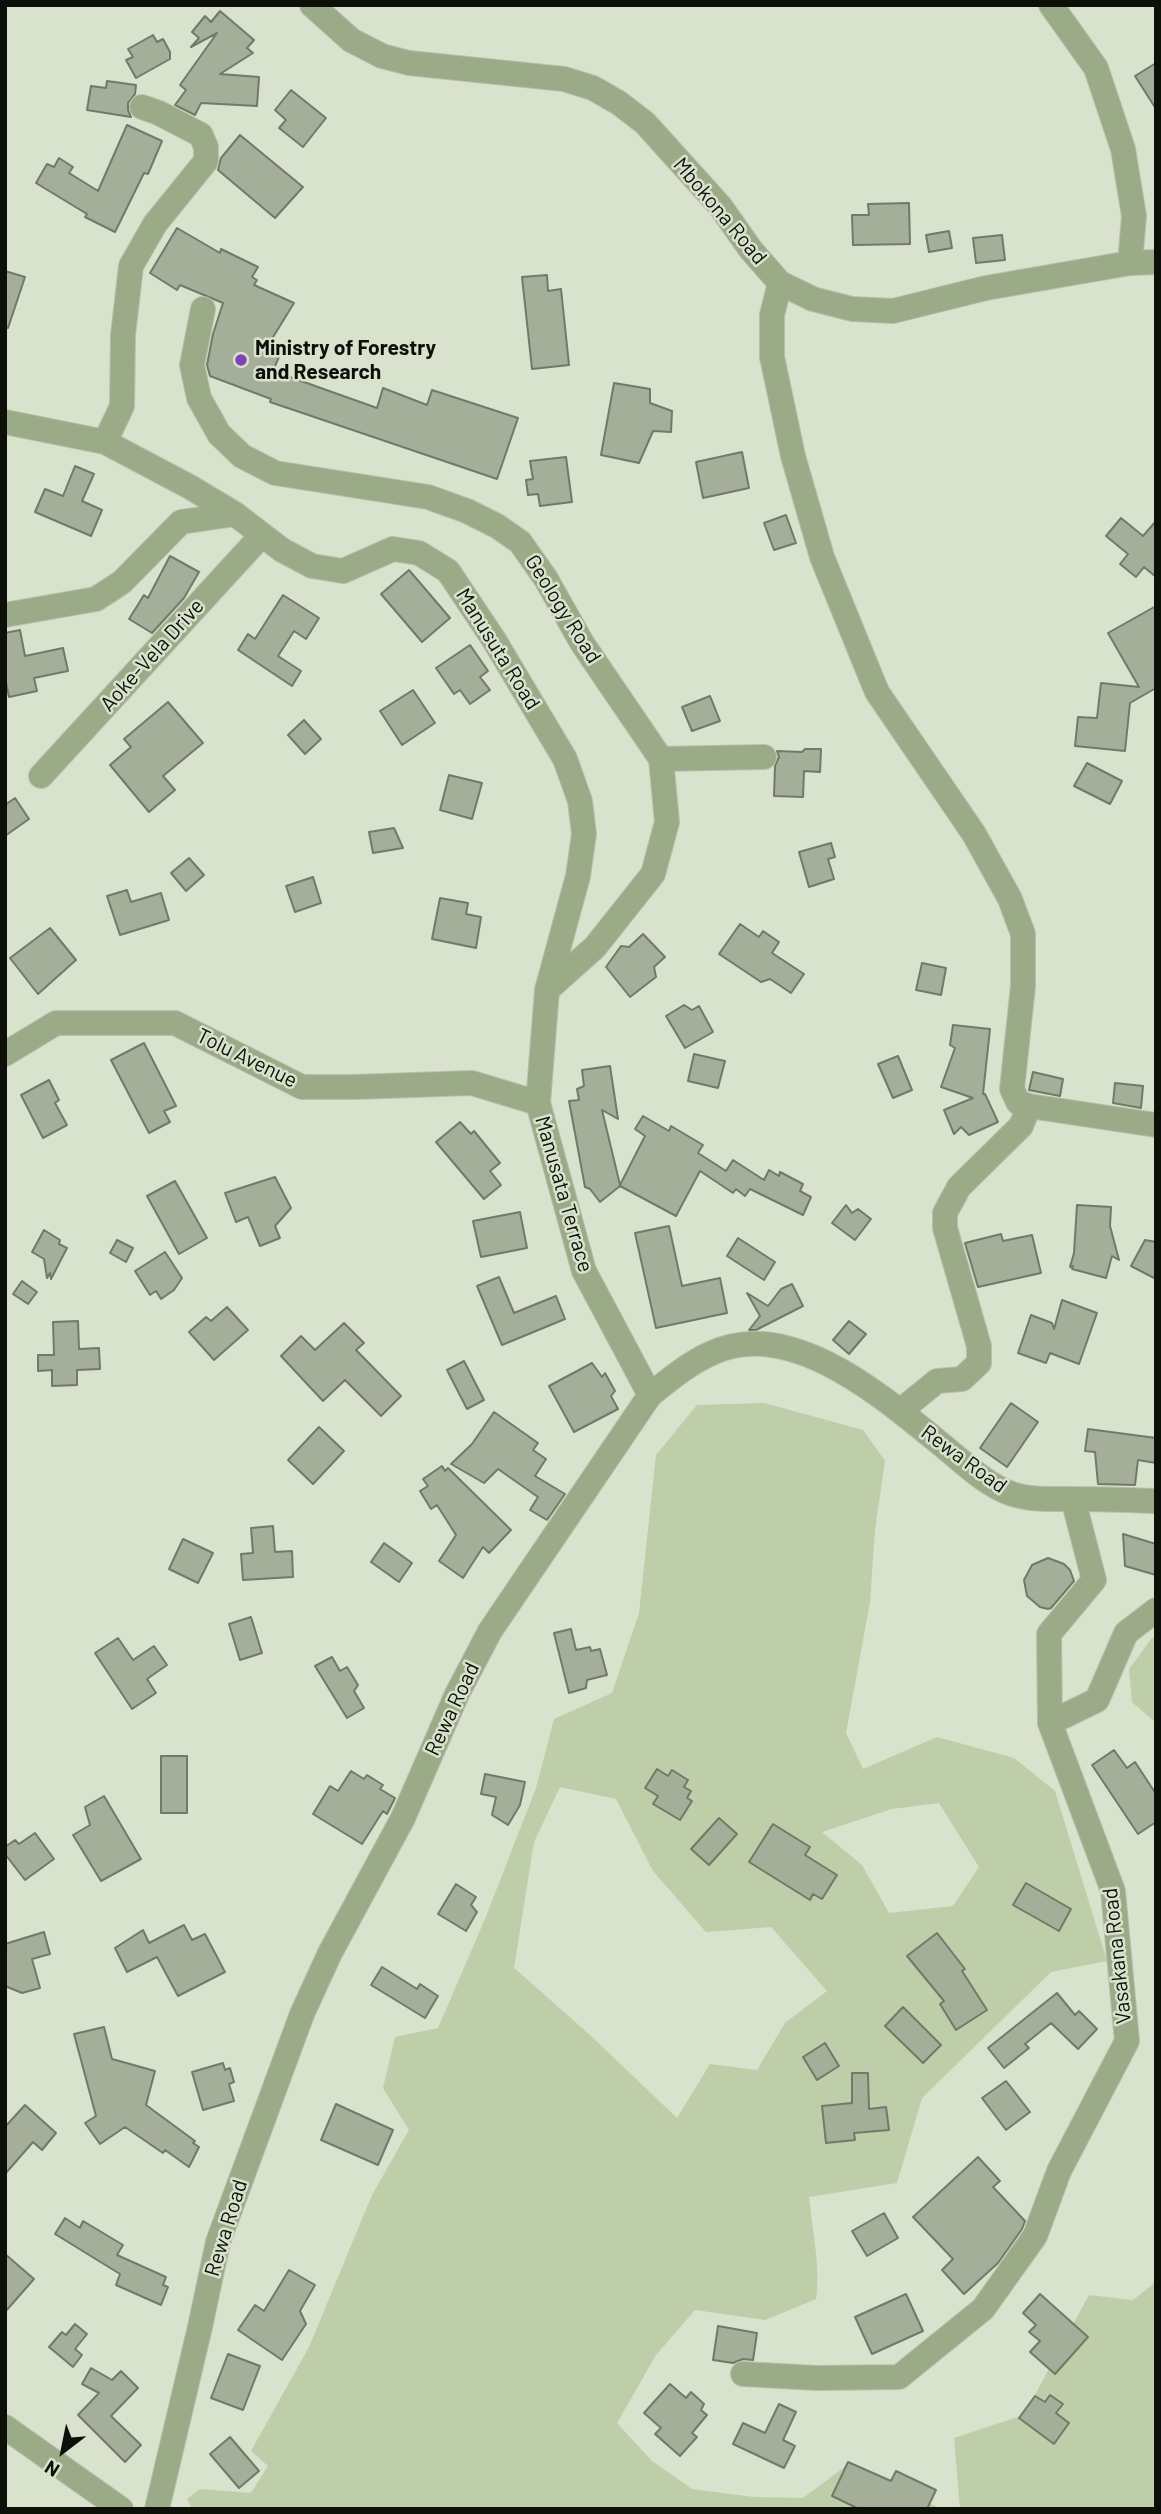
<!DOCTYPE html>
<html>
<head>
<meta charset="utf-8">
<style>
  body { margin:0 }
  #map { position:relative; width:1161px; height:2514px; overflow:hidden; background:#d8e2cc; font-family:Barlow,sans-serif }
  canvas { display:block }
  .frame { position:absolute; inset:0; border:7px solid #0d1009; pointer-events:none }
  .north { position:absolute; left:28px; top:2416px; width:70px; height:70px; -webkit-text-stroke:5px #d8e2cc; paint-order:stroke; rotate:212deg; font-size:19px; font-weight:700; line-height:28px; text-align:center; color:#0d1009 }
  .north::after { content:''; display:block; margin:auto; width:24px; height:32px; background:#0d1009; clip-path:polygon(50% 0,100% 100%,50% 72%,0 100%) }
</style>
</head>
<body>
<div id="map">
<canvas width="1161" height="2514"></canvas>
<div class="frame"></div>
<div class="north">N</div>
</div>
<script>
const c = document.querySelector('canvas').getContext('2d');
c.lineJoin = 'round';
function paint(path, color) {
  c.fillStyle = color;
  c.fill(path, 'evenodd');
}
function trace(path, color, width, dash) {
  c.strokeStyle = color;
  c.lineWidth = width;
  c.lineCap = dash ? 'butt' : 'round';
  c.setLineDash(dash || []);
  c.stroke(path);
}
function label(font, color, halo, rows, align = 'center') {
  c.font = font + ' Barlow,sans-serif';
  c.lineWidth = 5;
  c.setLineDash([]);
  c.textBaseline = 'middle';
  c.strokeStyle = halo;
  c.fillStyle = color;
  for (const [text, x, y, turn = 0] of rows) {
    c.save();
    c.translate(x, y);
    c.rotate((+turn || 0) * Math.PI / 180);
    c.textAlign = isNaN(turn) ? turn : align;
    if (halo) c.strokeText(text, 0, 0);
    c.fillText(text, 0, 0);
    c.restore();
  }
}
paint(new Path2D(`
  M764,1403L863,1430L885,1461L875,1530L870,1602L846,1733L863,1769L937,1737L1014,1758L1055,1791L1107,1961L1051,1972L922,2098L897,2183L809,2197C812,2228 821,2270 816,2299L765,2320L695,2310L656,2355L617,2423L652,2461L692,2489L753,2497L803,2498L850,2463L941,2509H192L187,2499L200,2489L251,2493L268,2466L251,2451L309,2347L372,2195L409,2130L383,2088L395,2037L438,2028L485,1919L536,1788L554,1719L612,1693L639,1613L656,1455L697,1405ZM560,1787L616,1799L653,1871L706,1932L771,1927L827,1991L785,2023L757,2070L710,2064L677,2118L590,2035L514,1968L534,1842ZM939,1803L979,1867L953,1906L889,1913L862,1865L822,1832L892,1809Z
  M1152,1638L1156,1639V1723L1132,1702L1129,1669Z
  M1156,2282V2509H960L954,2438L1024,2415L1089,2295L1133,2300Z`), '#becea8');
const building = new Path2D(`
  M220,11L254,40L247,48L253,53L220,74L259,77L257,106L201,103L195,115L175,105L186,90L180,85L217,33L191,47L199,38L192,32L205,16L211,22Z
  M153,35L157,42L163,39L170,52V59L136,78L126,60L133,57L128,49Z
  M1156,63V109L1135,76Z
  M107,81L136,85L135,94L128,103V110L131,117L87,110L91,86L106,88Z
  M291,90L326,118L303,147L279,128L286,120L275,110Z
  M127,125L162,141L148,174L144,173L115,232L85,217L87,214L36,183L47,164L54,167L59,158L73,167L69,173L98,191Z
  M240,135L303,187L275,218L218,170L221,158Z
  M909,203L910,244L853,245L852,215H869L868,204Z
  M177,228L220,253L221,249L258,267L252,277L257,280L254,285L294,303L270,342L283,347L273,371L377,408L383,388L427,405L432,390L518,418L497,479L270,402L271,399L210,376L207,365L213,334L223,303L180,285L177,290L150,273Z
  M949,231L952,248L929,252L926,235Z
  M1002,235L1005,260L976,263L973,238Z
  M5,271L25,277L8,328L5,327Z
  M547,275L548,291L561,289L569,365L532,369L522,277Z
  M614,383L650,389V403L672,411L671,432L653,431L639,463L601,455Z
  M742,452L749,488L703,498L696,462Z
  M566,457L572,502L540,506L538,494L528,495L526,480L533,479L530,461Z
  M75,466L94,474L82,501L102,510L91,536L35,512L45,489L63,496Z
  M786,515L796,543L774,550L764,523Z
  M1121,518L1143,536L1156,521V577L1144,567L1136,577L1120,564L1128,554L1106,536Z
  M170,556L199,572L184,598L152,633L129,619L144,595L148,598Z
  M409,570L450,618L422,642L381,594Z
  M283,595L319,618L306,639L294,631L278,656L301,671L292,686L238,650L248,634L255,639Z
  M1156,606V688L1130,703L1125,751L1075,746L1078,717L1097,718L1101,683L1139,687L1108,633Z
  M20,630L25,656L63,648L68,671L34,678L37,691L9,697L5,678V633Z
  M470,645L488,671L480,677L490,690L470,704L460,690L454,694L436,668Z
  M413,690L435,723L402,745L380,711Z
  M710,696L720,721L692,731L682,707Z
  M168,702L203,743L163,776L175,790L149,812L110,765L131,747L124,739Z
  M304,720L321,739L305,754L288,735Z
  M805,749H821L820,772L804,771L803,797L774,796L775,766L779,757L777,751L802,752Z
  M1087,763L1122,781L1110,804L1074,786Z
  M449,775L482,783L472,819L440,810Z
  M15,798L29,819L5,836V805Z
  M394,828L403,848L373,853L369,832Z
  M831,843L835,857L828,859L834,879L809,887L799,852Z
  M189,858L204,875L186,891L171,873Z
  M313,877L321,903L295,912L286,886Z
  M127,890L131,902L161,893L169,920L120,935L107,896Z
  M440,898L468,903L466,914L481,917L476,948L432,939Z
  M740,924L759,937L763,931L779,942L772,953L804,974L791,993L770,979L761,982L719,954Z
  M50,928L76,960L38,994L10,958Z
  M643,934L665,957L654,967L656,977L630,997L606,967L621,946L629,947Z
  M922,963L946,968L941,995L916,990Z
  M684,1005L692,1010L699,1006L713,1032L685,1048L666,1016Z
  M953,1025L990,1029L983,1094H985L998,1122L969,1135L961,1127L954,1134L944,1110L973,1098L941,1087L955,1048L950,1045Z
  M144,1043L176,1106L164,1111L170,1122L149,1133L111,1060Z
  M694,1054L725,1061L718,1088L688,1081Z
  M898,1056L912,1090L893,1098L878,1064Z
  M610,1066L618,1119L602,1110L620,1185L645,1136L635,1129L643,1116L669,1131L671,1126L703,1145L698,1153L726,1171L733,1160L764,1180L769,1170L779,1176L780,1172L803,1184L800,1191L811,1197L803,1215L750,1189L745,1196L736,1189L733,1193L700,1171L676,1216L620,1186L600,1202L590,1189L585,1187L569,1101L579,1100L577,1089L584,1086L582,1070Z
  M1033,1072L1063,1079L1060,1096L1029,1090Z
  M49,1080L59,1100L55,1103L67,1125L43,1138L21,1095Z
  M1115,1083L1143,1086L1141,1108L1113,1103Z
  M460,1122L471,1134L474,1131L500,1163L490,1171L501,1185L484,1199L436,1142Z
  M275,1177L291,1208L275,1226L280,1238L260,1246L248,1217L236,1222L225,1193Z
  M175,1181L207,1238L179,1254L147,1196Z
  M846,1205L852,1213L858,1209L871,1219L855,1240L832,1223Z
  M1077,1205L1111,1207L1110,1226L1119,1260L1112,1256L1106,1278L1072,1269L1073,1266L1070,1267L1074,1253Z
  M520,1212L527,1248L481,1257L473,1221Z
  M669,1226L682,1286L720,1278L727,1313L656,1328L635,1233Z
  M44,1230L60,1240L59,1244L67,1248L51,1279L50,1273L47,1278L44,1259L32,1252Z
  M1001,1234L1003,1241L1032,1235L1041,1273L978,1287L965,1243Z
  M738,1238L775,1262L764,1280L727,1256Z
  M117,1240L133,1248L126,1262L110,1253Z
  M1145,1240L1156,1242V1279L1131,1266Z
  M165,1252L182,1278L174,1290L161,1299L156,1291L150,1295L135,1271Z
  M499,1277L514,1313L556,1296L565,1319L502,1345L477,1286Z
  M22,1281L37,1292L28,1304L13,1294Z
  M792,1284L803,1306L756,1330H749L760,1316L747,1293L768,1306L781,1289Z
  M1062,1300L1097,1313L1079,1364L1050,1353L1046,1363L1018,1353L1031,1315L1052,1323L1054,1329Z
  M227,1307L248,1330L214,1360L189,1332L206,1317L211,1321Z
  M78,1321L79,1349L99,1348L100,1369L77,1370V1385L52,1386V1370L38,1371V1355H54L53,1322Z
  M849,1321L866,1334L849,1354L833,1340Z
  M344,1323L364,1343L356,1350L401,1396L381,1416L345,1380L323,1401L281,1356L301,1336L315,1350Z
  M464,1361L484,1400L467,1409L447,1370Z
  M592,1363L602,1377L605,1373L615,1391L611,1396L618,1409L574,1432L549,1386Z
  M1011,1403L1038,1422L1007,1467L980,1448Z
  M494,1412L538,1443L533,1450L546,1459L535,1476L565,1494L547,1520L530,1510L538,1497L498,1469L484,1483L451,1464L472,1444Z
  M319,1427L344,1451L313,1484L288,1460Z
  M1088,1429L1156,1438V1463L1138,1460L1135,1485L1098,1484L1095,1452L1085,1451Z
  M442,1466L445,1471L448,1468L511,1530L489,1553L483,1547L463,1578L439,1561L456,1535L437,1505L431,1509L420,1491L428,1486L423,1479Z
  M273,1526L275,1552L292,1551L293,1577L243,1580L241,1554L253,1553L251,1528Z
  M1123,1534L1156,1544V1575L1125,1566Z
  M183,1539L213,1553L198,1583L169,1569Z
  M384,1543L412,1563L399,1582L371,1562Z
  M1048,1558L1064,1564L1070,1570L1074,1581L1051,1608L1048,1609L1040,1607L1027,1596L1024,1580L1032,1565Z
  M251,1617L262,1653L240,1660L229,1624Z
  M571,1629L576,1650L590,1647L591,1651L600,1649L607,1675L587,1680L586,1688L569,1693L554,1633Z
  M118,1638L133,1660L154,1646L167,1665L147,1679L156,1693L132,1709L95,1653Z
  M332,1657L340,1671L347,1667L358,1685L354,1691L364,1708L347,1718L315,1666Z
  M1114,1750L1127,1768L1135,1762L1156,1794V1822L1138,1834L1092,1765Z
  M161,1756H187V1813H161Z
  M657,1769L668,1776L672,1770L688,1780L684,1787L691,1791L687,1798L692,1801L680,1820L653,1804L658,1796L645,1788Z
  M351,1771L364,1779L367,1775L383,1785L380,1789L395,1798L387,1814L383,1811L362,1844L313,1814L330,1786L338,1791Z
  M485,1774L525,1782L520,1805L508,1825L492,1815L496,1797L481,1794Z
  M104,1796L141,1859L101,1881L73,1835L90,1825L85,1807Z
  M719,1818L737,1834L709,1865L691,1849Z
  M773,1824L810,1847L805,1855L837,1875L822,1899L813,1894L810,1900L749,1862Z
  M35,1833L54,1859L25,1880L5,1854V1847L15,1840L19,1844Z
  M1026,1883L1071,1909L1059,1931L1013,1905Z
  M456,1884L476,1897L471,1905L477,1912L466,1931L438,1914Z
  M184,1925L192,1940L205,1934L225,1972L178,1996L157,1957L127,1972L115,1948L143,1930L149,1943Z
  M44,1932L50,1954L32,1959L40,1988L22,1993L5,1986V1944Z
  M937,1933L965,1969L962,1971L987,2010L956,2030L940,2004L944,2001L907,1956Z
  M382,1967L417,1989L420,1984L438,1996L425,2018L371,1985Z
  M1057,1993L1075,2015L1079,2011L1097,2029L1078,2049L1051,2023L1025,2044L1029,2048L1004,2068L988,2048Z
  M903,2007L941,2045L923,2063L885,2026Z
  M104,2027L112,2059L155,2071L146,2105L195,2141L193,2143L199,2147L189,2167L165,2150L163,2153L125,2127L100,2144L85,2123L96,2116L74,2034Z
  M825,2043L839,2066L817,2080L803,2057Z
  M223,2063L225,2070L230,2068L234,2082L229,2084L234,2101L203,2110L192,2072Z
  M852,2073H868L869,2109L886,2107L889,2130L854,2133L855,2140L826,2143L822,2106L852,2103Z
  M1006,2081L1030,2112L1006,2130L982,2098Z
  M336,2104L393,2130L378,2165L321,2140Z
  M25,2105L56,2133L42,2150L33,2142L5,2174V2127Z
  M978,2157L1000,2181L993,2187L1025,2221L1022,2229L998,2263L964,2294L942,2270L953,2259L913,2217Z
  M884,2213L898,2238L867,2256L852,2231Z
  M65,2218L80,2228L83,2221L123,2245L117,2255L166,2277L163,2285L168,2287L161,2305L116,2285L120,2274L55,2234Z
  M5,2254L34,2279L5,2312Z
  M289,2270L315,2285L300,2311L306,2324L282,2360L238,2330L255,2305L264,2311Z
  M906,2294L923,2331L872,2354L855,2317Z
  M1040,2294L1088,2337L1055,2374L1030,2352L1040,2341L1029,2332L1036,2325L1023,2313Z
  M75,2324L87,2334L75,2349L82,2355L73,2367L49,2347L62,2332L66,2335Z
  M718,2326L757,2333L753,2360L743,2359L733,2363L713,2360Z
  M228,2354L260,2366L243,2410L211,2398Z
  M91,2368L112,2380L121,2371L138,2388L111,2416L141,2445L125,2462L78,2415L99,2393L82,2384Z
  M670,2384L686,2398L691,2392L704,2404L701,2410L707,2415L692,2433L697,2437L680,2456L655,2434L661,2428L644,2413Z
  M1050,2395L1063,2404L1056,2413L1069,2423L1054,2444L1019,2418L1035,2396L1045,2402Z
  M779,2404L796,2412L783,2440L795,2446L784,2468L733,2444L743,2423L765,2433Z
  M230,2437L259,2471L239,2488L210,2454Z
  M848,2462L891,2481L896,2471L936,2490L927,2509H859L832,2496Z`);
paint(building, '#a4ae98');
trace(building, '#717a66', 2);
const minor = new Path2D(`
  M312,5L351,40L382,56L409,63L564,79L593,88L619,103L645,123L720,206L751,250L780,283L813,299L852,309L893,311L986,288L1130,263L1156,262
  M1051,5L1096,68L1123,149L1134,216L1130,263
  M780,283L772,315V357L793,456L822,557L877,692L974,834L1010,899L1023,934V986L1012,1089L1018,1102L1029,1106L1156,1125
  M203,309L192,365L199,398L219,434L242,456L275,473L428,497L467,511L497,526L520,542L546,579L582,643L661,759L667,822L653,874L595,947L547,990
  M5,422L105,442L190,487L235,514L282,550L312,566L343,571L393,549L419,553L448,571L494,640L565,759L580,801L584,834L578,876L547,990L538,1103L584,1271L650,1395
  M105,442L122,406L123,335L131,266L155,224L206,161V147L201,135L159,113L142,107
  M5,615L96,599L122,582L181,522L235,514
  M661,759L764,757
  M41,776L262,535
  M5,1054L56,1023H175L302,1087H354L472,1083L538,1103
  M900,1411L937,1381L962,1379L979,1363V1346L945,1228V1213L959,1187L1021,1126L1029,1106
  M1050,1723L1097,1700L1126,1633L1156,1610
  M743,2374L817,2378L899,2377L983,2309L1035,2236L1059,2171L1127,2041L1113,1891L1050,1723L1049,1634L1094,1580L1073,1499
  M5,2427L121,2509
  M157,2509L200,2327L218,2242L302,2014L330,1953L403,1818L457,1694L490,1631L650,1395C669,1380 689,1363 712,1353C791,1316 884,1398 942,1445C963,1462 986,1485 1012,1494C1030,1500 1051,1499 1070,1499C1099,1499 1127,1500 1156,1501`);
trace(minor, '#b8c0ad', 26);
trace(minor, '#9baa87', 24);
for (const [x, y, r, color] of [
  [241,360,7,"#8242b6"]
]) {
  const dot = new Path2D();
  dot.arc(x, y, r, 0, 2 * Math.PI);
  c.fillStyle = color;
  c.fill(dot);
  trace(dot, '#d8e2cc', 2.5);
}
label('21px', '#0d1009', '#d8e2cc', [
  ["Mbokona Road",720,211,50],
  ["Geology Road",563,609,58],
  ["Manusuta Road",498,649,58],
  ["Aoke-Vela Drive",152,655,-48],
  ["Tolu Avenue",247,1058,26],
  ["Manusata Terrace",564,1194,74],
  ["Rewa Road",964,1459,36],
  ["Rewa Road",452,1709,-65],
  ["Vasakana Road",1117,1956,-96],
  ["Rewa Road",226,2228,-73]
]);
label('bold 21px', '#0d1009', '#d8e2cc', [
  ["Ministry of Forestry",255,348],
  ["and Research",255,372]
], 'left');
</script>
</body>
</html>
